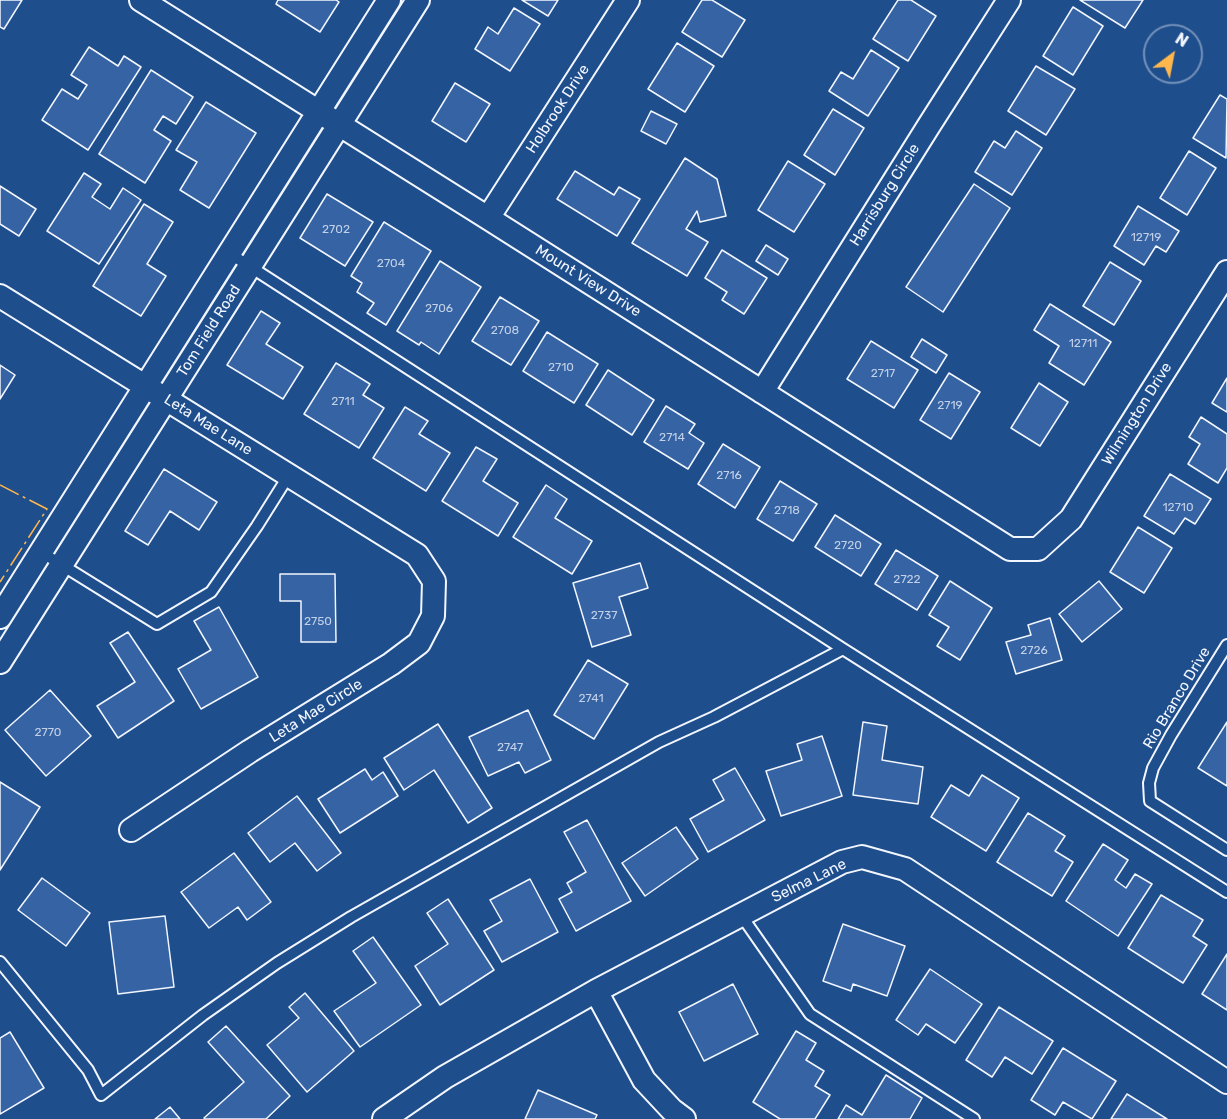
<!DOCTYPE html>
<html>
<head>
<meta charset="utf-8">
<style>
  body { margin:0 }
  #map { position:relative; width:1227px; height:1119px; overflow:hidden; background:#1f4e8c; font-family:Rubik,sans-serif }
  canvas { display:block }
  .north { position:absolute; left:1143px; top:24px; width:60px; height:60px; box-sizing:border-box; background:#1f4e8c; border:2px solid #7391ba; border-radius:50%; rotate:32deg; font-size:16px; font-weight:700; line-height:24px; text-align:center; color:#f2f6ff }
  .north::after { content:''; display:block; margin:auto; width:21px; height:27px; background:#ffb74d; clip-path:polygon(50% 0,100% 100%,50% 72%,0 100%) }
</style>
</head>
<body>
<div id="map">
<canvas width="1227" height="1119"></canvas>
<div class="north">N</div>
</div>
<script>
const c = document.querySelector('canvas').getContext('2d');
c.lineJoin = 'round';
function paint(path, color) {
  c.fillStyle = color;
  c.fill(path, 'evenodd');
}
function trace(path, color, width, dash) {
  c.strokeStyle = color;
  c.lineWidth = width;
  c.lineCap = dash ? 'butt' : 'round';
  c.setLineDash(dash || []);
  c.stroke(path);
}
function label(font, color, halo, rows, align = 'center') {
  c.font = font + ' Rubik,sans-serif';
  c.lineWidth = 4.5;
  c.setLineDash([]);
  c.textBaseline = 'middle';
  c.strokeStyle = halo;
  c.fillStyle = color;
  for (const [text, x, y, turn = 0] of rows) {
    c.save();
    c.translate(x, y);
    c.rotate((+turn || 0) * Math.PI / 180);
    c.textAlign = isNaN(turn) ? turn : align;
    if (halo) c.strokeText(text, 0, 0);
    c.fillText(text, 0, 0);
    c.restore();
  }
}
const building = new Path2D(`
  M0,0H22L4,29L0,27Z
  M278,0H336L339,2L320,32L276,4Z
  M522,0H558L548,16Z
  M702,0H712L745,20L722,57L682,32Z
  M898,0H911L936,16L908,61L873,39Z
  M1080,0H1143L1125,28Z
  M1073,7L1103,26L1073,75L1043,56Z
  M514,8L540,24L510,71L475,49L488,27L498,34Z
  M677,43L714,66L685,112L648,89Z
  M89,47L118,66L124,56L141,67L88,150L42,120L62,89L78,99L87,85L71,75Z
  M871,50L899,68L868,116L829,91L841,72L853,79Z
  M1036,66L1075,89L1046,135L1008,111Z
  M151,70L193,97L176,124L163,116L154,130L171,141L145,183L99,154Z
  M455,83L490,104L466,142L432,121Z
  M1220,95L1227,99L1226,158L1193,138Z
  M206,102L256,133L209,208L180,190L197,162L176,150Z
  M833,109L864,128L835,175L804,155Z
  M651,111L677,124L666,144L641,131Z
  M1016,131L1042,148L1012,195L975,172L994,141L1005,148Z
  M1189,151L1216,168L1187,215L1160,198Z
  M685,158L717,179L726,216L700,222L697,211L686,229L708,242L687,276L632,243Z
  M788,161L825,184L794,232L758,210Z
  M575,171L614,195L619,187L640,199L617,236L557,199Z
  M84,173L101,184L92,197L110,209L123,188L141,200L99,264L47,231Z
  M974,184L1010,208L943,312L906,287Z
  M0,186L36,209L19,236L0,224Z
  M327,194L373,222L345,266L300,238Z
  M144,204L173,222L147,264L166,276L141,316L93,286Z
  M1138,206L1179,231L1166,252L1156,246L1144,265L1114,246Z
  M384,222L431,251L386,325L367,313L374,303L357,292L362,283L351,276Z
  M766,245L788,259L778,275L756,261Z
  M722,250L767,278L744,314L722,300L727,292L705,278Z
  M440,261L481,287L439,354L421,342L419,345L397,331Z
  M1110,262L1141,281L1114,325L1083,306Z
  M500,297L539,321L511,365L472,341Z
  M1050,304L1111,342L1084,385L1049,363L1059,346L1034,330Z
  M261,311L280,323L266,344L303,367L283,399L227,365Z
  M547,332L598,364L574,403L523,371Z
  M922,339L947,355L936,373L911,357Z
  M871,341L918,370L894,408L847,379Z
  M336,363L370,384L363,395L384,408L359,448L304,414Z
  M0,365L15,375L0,399Z
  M608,370L654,400L632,435L586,405Z
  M949,373L980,392L951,439L920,420Z
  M1227,378V412L1212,403Z
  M1039,383L1068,402L1040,446L1011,428Z
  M666,406L695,424L689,433L704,443L688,469L644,442Z
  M405,407L428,421L419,434L450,453L426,491L373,458Z
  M1201,417L1227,434V468L1218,483L1188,464L1200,444L1189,437Z
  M723,444L760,467L735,508L698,484Z
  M476,447L497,459L483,481L518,503L498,536L442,501Z
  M164,469L217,502L199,530L170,511L148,545L125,531Z
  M1170,474L1211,499L1195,524L1185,518L1174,534L1144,516Z
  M780,481L817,504L793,541L757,519Z
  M546,485L567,499L555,518L592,541L572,574L513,537Z
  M835,515L881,544L861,576L815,547Z
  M1138,527L1172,548L1144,593L1110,572Z
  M896,550L938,576L917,610L875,584Z
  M640,563L648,588L619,597L631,635L592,647L573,583Z
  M280,574H335L336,642H301V601H280Z
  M950,581L992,608L960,660L937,646L949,627L929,615Z
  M1099,581L1122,609L1082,642L1059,614Z
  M219,607L258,677L201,709L178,669L211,650L194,621Z
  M1050,618L1062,660L1016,674L1006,642L1031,635L1028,625Z
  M128,632L174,701L118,738L97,706L135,682L110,643Z
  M588,660L628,684L594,739L554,715Z
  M50,690L91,736L46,776L5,730Z
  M528,710L551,760L525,773L519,762L488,776L469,737Z
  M863,722L887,726L882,760L923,767L918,804L853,795Z
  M1227,722V786L1198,768Z
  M438,724L492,808L468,823L434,770L404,790L384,758Z
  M822,736L842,796L781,816L766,771L802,760L797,744Z
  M735,768L765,820L708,852L690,819L724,800L713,780Z
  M365,769L372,780L383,772L398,796L340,833L318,799Z
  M982,775L1019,798L986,851L931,817L951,785L969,796Z
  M0,782L40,807L0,870Z
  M297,796L341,853L317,871L295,843L270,862L248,833Z
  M1028,813L1065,836L1055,851L1073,862L1052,896L997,862Z
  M587,820L631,901L576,931L559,899L572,892L567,883L586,872L564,832Z
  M676,827L698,859L645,896L622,863Z
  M1103,844L1128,860L1115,880L1126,888L1135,874L1152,884L1118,936L1066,901Z
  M234,853L271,902L247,920L238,907L209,928L181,892Z
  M42,878L90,913L66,946L18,910Z
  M530,879L558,932L502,962L484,931L502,921L490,900Z
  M1161,895L1203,920L1193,936L1207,945L1183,983L1128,948Z
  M448,899L494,970L440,1005L415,966L448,944L427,913Z
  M165,916L174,987L118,994L109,922Z
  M843,924L905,946L887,996L853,984L851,991L823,981Z
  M373,937L421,1005L360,1047L334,1011L376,983L353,951Z
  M1227,954V1010L1202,994Z
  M930,969L982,1004L955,1043L926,1024L918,1035L896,1020Z
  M733,984L758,1034L704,1061L679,1012Z
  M305,993L354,1051L307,1092L267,1045L299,1018L289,1007Z
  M999,1007L1053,1041L1032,1074L1005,1057L992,1077L966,1060Z
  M226,1026L290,1096L266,1119H205L204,1118L244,1082L208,1042Z
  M796,1031L816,1043L806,1060L824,1071L815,1086L830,1095L815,1119H780L753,1102Z
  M10,1032L44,1088L0,1114V1038Z
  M1063,1048L1116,1081L1092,1119L1063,1102L1055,1115L1031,1100Z
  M886,1075L922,1098L910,1119H838L846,1105L862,1115Z
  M538,1090L597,1115L595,1119H525Z
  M1127,1094L1167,1119H1111Z
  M170,1107L180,1119H155Z`);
paint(building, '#3563a3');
trace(building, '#f2f6ff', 1.5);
const lane = new Path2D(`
  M229,253L843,649L1227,892
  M41,552L157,624L211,592L257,526L289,475
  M1227,645L1171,735L1153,768L1149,783L1150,801L1227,850
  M741,915L810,1014L974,1119
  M0,962L88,1070L101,1095L203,1015L277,963L351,917L659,742L714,717L843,649`);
const street = new Path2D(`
  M141,0L488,218L1010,549H1038L1071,519L1227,272
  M488,218L628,0
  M0,296L417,555L434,581L433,616L419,643L391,664L250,751L131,830
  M762,392L928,127L1009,0
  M0,617L389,0
  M0,662L418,0
  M596,991L644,1080L672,1110L684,1119
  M384,1119L445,1077L596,991L842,862L862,857L905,869L1227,1082`);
trace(lane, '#f2f6ff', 14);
trace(street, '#f2f6ff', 26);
trace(lane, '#1f4e8c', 10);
trace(street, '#1f4e8c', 22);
trace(new Path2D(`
  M0,485L47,509L0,582`), '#ffb74d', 1.5, [21, 4.5, 3, 4.5]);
label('12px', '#c3d1e8', null, [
  ["2702",336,230],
  ["12719",1146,238],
  ["2704",391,264],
  ["2706",439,309],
  ["2708",505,331],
  ["12711",1083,344],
  ["2710",561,368],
  ["2717",883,374],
  ["2711",343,402],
  ["2719",950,406],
  ["2714",672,438],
  ["2716",729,476],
  ["12710",1178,508],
  ["2718",787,511],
  ["2720",848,546],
  ["2722",907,580],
  ["2737",604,616],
  ["2750",318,622],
  ["2726",1034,651],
  ["2741",591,699],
  ["2770",48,733],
  ["2747",510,748]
]);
label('15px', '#f2f6ff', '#1f4e8c', [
  ["Holbrook Drive",558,109,-57],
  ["Harrisburg Circle",885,195,-58],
  ["Mount View Drive",588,281,32],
  ["Tom Field Road",209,331,-58],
  ["Wilmington Drive",1137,414,-58],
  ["Leta Mae Lane",208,425,32],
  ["Rio Branco Drive",1177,698,-59],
  ["Leta Mae Circle",316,711,-32],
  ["Selma Lane",809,881,-26]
]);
</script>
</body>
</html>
